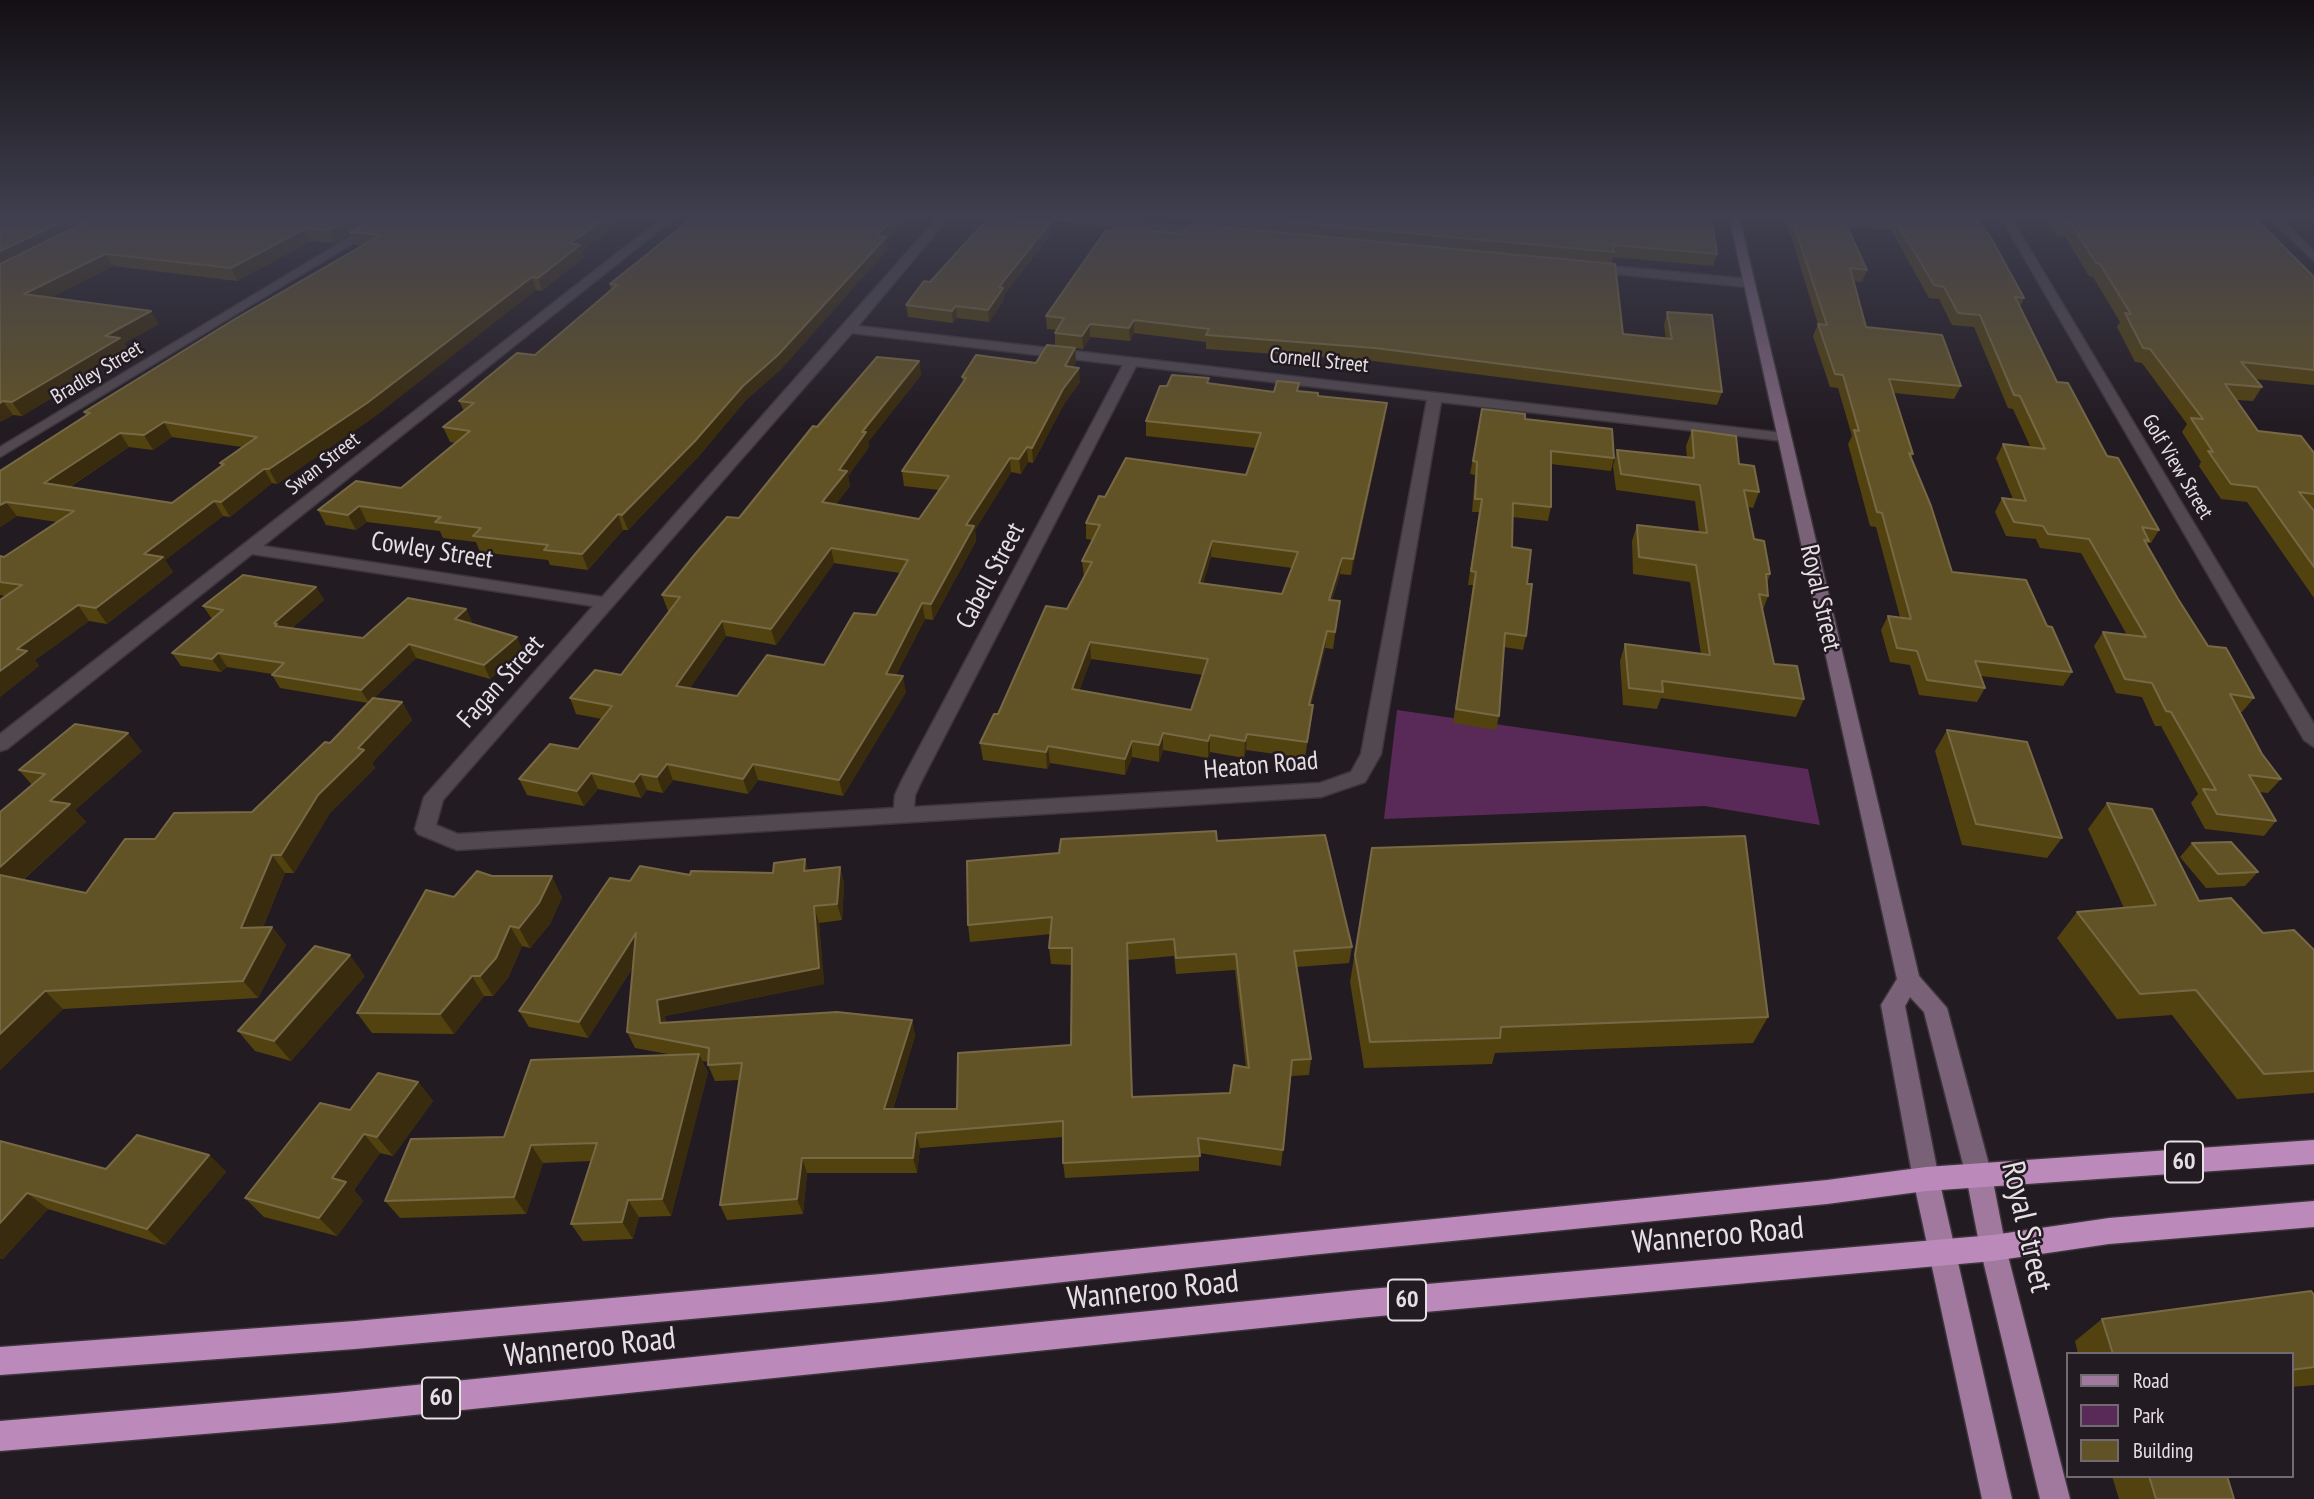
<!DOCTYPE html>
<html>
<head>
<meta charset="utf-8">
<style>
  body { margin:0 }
  #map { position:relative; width:2314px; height:1499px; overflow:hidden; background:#231b22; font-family:"PT Sans Narrow",sans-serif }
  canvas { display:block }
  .legend { position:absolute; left:2066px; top:1352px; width:228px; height:126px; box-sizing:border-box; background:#231b22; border:2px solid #716a70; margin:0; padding:9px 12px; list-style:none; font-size:21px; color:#e6e0e5 }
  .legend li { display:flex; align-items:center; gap:14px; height:35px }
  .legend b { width:35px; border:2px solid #716a70 }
</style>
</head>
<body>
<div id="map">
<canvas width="2314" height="1499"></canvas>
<ul class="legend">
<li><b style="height:9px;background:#a1799f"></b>Road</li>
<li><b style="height:19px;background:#592a58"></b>Park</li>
<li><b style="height:19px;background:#625327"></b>Building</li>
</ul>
</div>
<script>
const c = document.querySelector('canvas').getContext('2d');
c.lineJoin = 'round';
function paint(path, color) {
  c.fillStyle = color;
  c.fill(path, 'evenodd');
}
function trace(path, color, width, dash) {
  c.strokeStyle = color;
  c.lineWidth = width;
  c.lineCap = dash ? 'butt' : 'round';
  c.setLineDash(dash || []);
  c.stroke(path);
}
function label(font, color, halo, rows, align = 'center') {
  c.font = font + ' "PT Sans Narrow",sans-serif';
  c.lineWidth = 5;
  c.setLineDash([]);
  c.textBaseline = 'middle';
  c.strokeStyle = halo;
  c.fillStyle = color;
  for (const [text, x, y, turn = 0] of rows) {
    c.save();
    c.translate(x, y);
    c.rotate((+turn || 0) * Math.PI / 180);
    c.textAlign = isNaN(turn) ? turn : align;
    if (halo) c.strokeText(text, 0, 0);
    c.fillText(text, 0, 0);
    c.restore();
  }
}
paint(new Path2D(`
  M1397,710L1808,769L1820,825L1705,806L1384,819Z`), '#592a58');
const minor = new Path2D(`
  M385,216H398L0,457V447Z
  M665,216H677L263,546L602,597L939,216H950L858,326L1783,433L1790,437L1783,441L1441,402L1381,754L1365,782L1321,797L457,850L418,834L415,829L424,797L593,606L252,554L7,749L0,751V734ZM852,333L1123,365L902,780L895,795L894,808L458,834L436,825L443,800ZM1136,366L1427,400L1361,754L1351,772L1320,783L914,807L915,795L922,780Z
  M1037,216H1076L1212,229L1218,232L1212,235L1042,219Z
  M2000,216H2010L2314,724V747L2304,740Z
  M2267,216H2278L2314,251V261Z
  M1590,264L1748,279L1754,283L1748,287L1586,271V265Z`);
const secondary = new Path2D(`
  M1729,216H1739L1919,976L1947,1008L1992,1176L1988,1185L1979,1188L1970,1185L1966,1176L1924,1012L1910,997L1905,1006L1939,1179L1935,1188L1926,1191L1917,1188L1913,1179L1881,1005L1897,979Z`);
const primary = new Path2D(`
  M1979,1164L1988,1167L1992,1176L2006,1248L2070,1499H2040L1980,1248L1966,1176L1970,1167Z
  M1926,1167L1935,1170L1939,1179L2012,1499H1982L1913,1179L1917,1170Z`);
const trunk = new Path2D(`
  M2314,1140V1164L1926,1191L1827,1204L1310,1255L881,1302L355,1349L0,1375V1347L355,1321L881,1274L1827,1180L1926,1167Z
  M2314,1201V1227L2109,1244L1993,1261L1358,1318L336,1423L0,1451V1421L336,1393L1358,1290L1993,1235L2109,1218Z`);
trace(minor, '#3c363c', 3);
trace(secondary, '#3c363c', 3);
trace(primary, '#3c363c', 3);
trace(trunk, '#3c363c', 3);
paint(minor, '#514850');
paint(secondary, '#796178');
paint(primary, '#a1799f');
paint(trunk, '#bc8aba');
paint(new Path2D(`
  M0,216H630L582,251L584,257L542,291L536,290L515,306L374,417L277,484L272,483L230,517L223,516L165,560L173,572L107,624L89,621L35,660L39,666L0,697L5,596L0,595V556L4,557L57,522L17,516L0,527V471L86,416L84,412L363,246L355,245L350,234L335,243L311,241L237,281L113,266L52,297L159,324L124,343L129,351L22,416L13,415L0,422ZM172,437L242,447L220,463L221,466L172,503L70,487L129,447L153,450Z
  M693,216H911L886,241L887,250L781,369L746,400L699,456L628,530H623L588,570L550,565L548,560L480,552L476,542L443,538L440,531L367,522L356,530L326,525L318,510L401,488L456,443L450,442L443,427L464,411L459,401L535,355L611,290L610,284L693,218Z
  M1194,216H1457L1717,254L1713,266L1613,257L1611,264L1623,334L1666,339L1664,325L1667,312L1722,392L1717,405L1373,361L1206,349V342L1134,333L1130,341L1090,337L1083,349L1075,348L1076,362L1073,367L1080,382L1064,404L1033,463L1028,462L1021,474L1011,472L975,530L976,541L933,620L925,619L896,675L906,692L843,796L758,780L748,794L673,780L663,793L647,790L641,798L598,789L584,806L527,795L519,779L578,749L602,719L576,714L570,698L621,675L670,611H668L662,595L739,518L817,427L919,361L921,375L868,442L869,447L848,476L850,486L835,505L919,519L939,490L904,486L902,471L963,383L962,377L1036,363L1055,346V333L1057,330L1047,329L1046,316L1183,234L1194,224ZM834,563L900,573L876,615L824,665L737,696L690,688L726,636L776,645Z
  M1781,216H1975L2024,298L2020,307L2057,382L2107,456L2159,530L2151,543H2148L2146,545L2178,599L2208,646L2254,698L2242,712H2239L2262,754L2281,779L2268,793L2259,792L2276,821L2264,836L2205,829L2191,803L2198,794L2161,726H2155L2142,697L2116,693L2094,646L2103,632L2127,635L2081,553L2040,548L2036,539L2006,536L1995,512L2002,498L2013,499L1996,458L2003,444L2031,448L2013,409L2008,408L1974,327L1952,325L1939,299L1929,298L1891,230L1847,227L1867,270L1862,282L1853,281L1866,327L1961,386L1954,399L1894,393L1913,454L1911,458L1952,572L2047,626L2072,672L2063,686L1981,676L1985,688L1977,702L1919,695L1910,665L1890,662L1881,630L1888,616L1900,617L1876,527L1870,526L1848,444L1852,436L1838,388L1830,387L1813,336L1818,324L1789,230Z
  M2044,216H2253L2314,277V385L2255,379L2262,387L2253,401L2236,400L2258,431L2314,453V510H2313L2314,511V598L2247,502L2221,499L2199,466L2201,462L2182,432L2187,424L2142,363L2135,362L2117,327L2120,322L2093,277L2089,276L2065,237L2057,236Z
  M2308,216H2314V222Z
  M1050,223L1051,234L1004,295V300L989,322L957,318L953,323L908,317L906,305L930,282Z
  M1209,383L1274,392L1298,391L1318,396L1385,418L1351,575L1340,574L1332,600L1340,601L1333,649L1325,648L1311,705H1313L1311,722L1305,758L1246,750L1244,758L1210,752L1208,758L1163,750L1159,762L1132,757L1125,775L1050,763L1047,769L983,760L980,743L1067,609L1084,577L1082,561L1093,540L1086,539V523L1105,497L1246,475L1256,448L1146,436V421L1167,386ZM1211,557L1292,568L1282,594L1203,583ZM1091,659L1203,675L1191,710L1079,691Z
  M1482,409L1525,419L1614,458L1611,471L1551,464V507L1548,521L1512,517V547L1527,584L1526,636L1523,650L1504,647L1499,716L1496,730L1453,723L1473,585H1468L1479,512H1472L1475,475L1470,474Z
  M1692,430L1739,464L1759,492L1753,508L1748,507L1754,539L1770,574L1767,583L1768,596L1763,610L1774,664L1804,699L1796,717L1661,698L1657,709L1623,705L1620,661L1625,644L1701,654L1690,582L1633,574L1632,541L1637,525L1699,532L1695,501L1616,490L1613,466L1617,450L1687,458L1686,446Z
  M316,587L324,600L292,628L363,638L466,609L472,622L471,624L523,651L490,679L416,658L374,698L402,702L412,720L372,763L375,768L330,813L294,873H285L263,927H272L286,945L258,998L63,1009L0,1070V812L32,785L19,770L142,751L75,810L86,822L23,880L86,893L155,839L252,812L330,743L368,703L280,688L272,675V674L227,667L221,672L181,666L172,653L212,619L203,606Z
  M1947,730L2062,838L2047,858L1962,845L1935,751Z
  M2107,803L2199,901L2263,933L2314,950V1093L2237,1099L2172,1015L2117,1019L2057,938L2077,912L2124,908L2088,829Z
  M1217,841L1352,947L1349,963L1297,967L1311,1059L1309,1075L1291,1076L1281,1166L1199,1153V1171L1065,1178L1063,1163V1137L920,1148L917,1173H807L803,1214L727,1220L720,1205L740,1080L715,1081L708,1065V1062L702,1061L708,1072L671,1216L639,1217L633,1239L583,1241L571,1224L591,1161L543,1163L526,1214L400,1218L385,1201L504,1137L673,1055L635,1048L627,1032L633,967L588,1038L529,1027L519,1011L630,881L690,875L773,873L840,867L844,884L842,920L819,923L824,984L665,1016L666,1023L912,1020L915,1036L893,1109H957L1071,1045V965L1051,964L1049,948L1051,934L970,942L968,925ZM1174,956L1176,974L1235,970L1246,1067L1230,1093L1132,1097L1128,960Z
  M2192,843L2258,872L2245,886L2206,888L2180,857Z
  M1372,848L1768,1017L1753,1043L1495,1053L1492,1064L1364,1068L1350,982Z
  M562,897L550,924L530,948L522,946L508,978L493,996H484L454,1034L372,1033L357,1013Z
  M365,976L291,1061L255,1051L238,1031Z
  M418,1082L433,1101L393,1156L380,1153L354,1190L363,1201L337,1236L264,1217L245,1198L350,1110Z
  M0,1142L106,1169L209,1155L226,1172L165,1245L48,1209L3,1259L0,1258Z
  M2314,1295V1385L2291,1387V1354H2078L2075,1341L2102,1319Z
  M2112,1476H2227L2234,1499H2119Z`), '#524210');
paint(new Path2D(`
  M75,216H108L0,268V251Z
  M354,216H380L350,232V234L335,243L329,230Z
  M609,216H630L582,251L584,257L542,291L538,278L570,243Z
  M896,216H911L886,241L887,250L781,369L746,400L699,456L628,530L622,515L876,236Z
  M1050,223L1051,234L1004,295V300L989,322L988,310L999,287Z
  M306,228L311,241L237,281L231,268Z
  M105,254L113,266L33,307L24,294Z
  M532,277L536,290L374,417L277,484L269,469Z
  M956,306L957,318L953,323L952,311Z
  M151,311L159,324L124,343L129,351L22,416L12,402L105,336Z
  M1134,320V333L1130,341L1129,328Z
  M1090,324V337L1083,349L1082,336Z
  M1075,348L1076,362L1065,380V366Z
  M919,361L921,375L868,442L869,447L848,476L850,486L826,517L822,502L839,470L862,432Z
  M1079,368L1080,382L1064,404L1033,463L1032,448L1063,389Z
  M3,401L13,415L0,422V403Z
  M1387,403L1385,418L1351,575L1353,559Z
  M164,422L172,437L153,450L144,435Z
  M120,433L129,447L54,497L44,483Z
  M1027,447L1028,462L1021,474L1019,459Z
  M1010,458L1011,472L975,530L976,541L933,620L931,604L966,525Z
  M264,469L272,483L230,517L221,502Z
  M214,501L223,516L165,560L173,572L107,624L96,608L144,554Z
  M6,502L17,516L0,527V505Z
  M359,506L367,522L356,530L348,515Z
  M618,514L623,530L588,570L582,554Z
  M1212,541L1211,557L1199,599V583Z
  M831,548L834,563L776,645L771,629Z
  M1342,558L1340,574L1327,616L1329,600Z
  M316,587L324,600L284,635L274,623Z
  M922,603L925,619L889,689L886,674Z
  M78,605L89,621L35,660L39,666L0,697V671L17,649Z
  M466,609L472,622L461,633L455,619Z
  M722,621L726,636L681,701L676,686Z
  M1327,631L1325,648L1307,721L1309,705Z
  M517,637L523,651L490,679L484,665Z
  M1090,642L1091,659L1073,706L1072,689Z
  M409,644L416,658L369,703L361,690Z
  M218,653L227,667L221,672L212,659Z
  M903,676L906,692L843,796L839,780Z
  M402,702L412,720L372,763L375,768L330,813L294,873L281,855L318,795L358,748Z
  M1313,705L1311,722L1305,758L1307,742Z
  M128,733L142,751L75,810L86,822L10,891L0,881V867L50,801Z
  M1163,733V750L1159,762V745Z
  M1247,734L1246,750L1244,758L1245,741Z
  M1210,735V752L1208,758V741Z
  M1132,741V757L1125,775V759Z
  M1048,746L1050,763L1047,769L1046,752Z
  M667,764L673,780L663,793L657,777Z
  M753,764L758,780L748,794L743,779Z
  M591,773L598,789L584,806L577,791Z
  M640,774L647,790L641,798L634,782Z
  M272,855L285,873L255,946L241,928Z
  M805,859L810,876L804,871Z
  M840,867L844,884L842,920L837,904Z
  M552,876L562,897L550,924L530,948L519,928Z
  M814,906L819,923L824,984L665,1016L668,1039L660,1023L657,1000Z
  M510,926L522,946L508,978L493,996L480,976Z
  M272,927L286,945L258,998L243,981Z
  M636,933L644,949L588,1038L579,1022Z
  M350,955L365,976L291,1061L274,1041Z
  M472,976L484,996L454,1034L440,1014Z
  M45,991L63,1009L0,1070V1034Z
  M912,1020L915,1036L888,1125L884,1109Z
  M699,1054L708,1072L671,1216L662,1199Z
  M418,1082L433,1101L393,1156L377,1137Z
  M916,1133L920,1148L917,1173L913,1158Z
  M364,1134L380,1153L354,1190L363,1201L337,1236L319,1218L332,1178Z
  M531,1145L543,1163L526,1214L514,1197Z
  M209,1155L226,1172L165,1245L147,1229Z
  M802,1158L807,1173L803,1214L797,1199Z
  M27,1193L48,1209L3,1259L0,1257V1223Z
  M628,1200L639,1217L633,1239L622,1222Z`), '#392b0e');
const building = new Path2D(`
  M0,216H75L0,251Z
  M98,216H354L329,230L306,228L231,268L105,254L24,294L151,311L105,336L120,338L12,402L3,401L0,403V264Z
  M378,216H609L570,243L580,245L538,278L532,277L511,293L367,403L269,469H264L221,502L214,501L144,554L163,557L96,608L78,605L17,649L27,651L0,671V600L22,585L0,582V556L4,557L74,511L6,502L0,505V471L90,413L84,412L235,319L381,235L350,232ZM164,422L257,437L220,463L224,464L172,503L44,483L120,433L144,435Z
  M695,216H896L876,236L886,237L778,355L743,386L695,441L622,515L618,514L582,554L544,550L548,545L473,536L481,528L435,522L441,517L359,506L348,515L318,510L356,481L401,488L470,431L443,427L474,403L459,401L517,353L535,355L617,285L610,284Z
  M1221,216H1457L1496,219L1497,216H1711L1717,254L1613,245L1614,252Z
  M1791,216H1842L1867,270L1850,268L1866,327L1942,335L1961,386L1889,379L1913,454L1909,453L1931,506L1952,572L2026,580L2047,626L2052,627L2072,672L1975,661L1985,688L1927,680L1917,651L1897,648L1888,616L1911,619L1882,513L1877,512L1854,430L1859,431L1843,375L1835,374L1818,324L1827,325Z
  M1858,216H1975L1991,238L2024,298L2015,297L2057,382L2068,383L2107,456L2118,458L2159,530L2142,527L2149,541L2144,540L2178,599L2208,646L2226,648L2254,698L2230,694L2262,754L2281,779L2249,775L2276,821L2217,814L2203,789L2216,790L2171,712L2166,711L2152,683L2125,679L2103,632L2146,637L2089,539L2048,534L2043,526L2014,522L2002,498L2026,501L2003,444L2045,449L2020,396L2014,395L1980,315L1958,313L1944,287L1934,285L1895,219Z
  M2058,216H2253L2314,277V370L2241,362L2262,387L2225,384L2258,431L2301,436L2314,453V494L2299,492L2314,511V567L2257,487L2231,484L2208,451L2213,452L2191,418L2203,419L2150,349L2143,348L2125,313L2131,314L2100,264L2096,263L2071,224H2063Z
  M989,217L1050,223L999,287L1003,288L988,310L956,306L952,311L906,305L924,281L930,282Z
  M1189,224L1615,264L1623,334L1672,339L1667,312L1712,315L1722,392L1375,348L1206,335L1209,329L1134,320L1129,328L1090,324L1082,336L1055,333L1064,318L1046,316L1106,230L1112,231L1115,227L1183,234Z
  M1047,345L1075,348L1065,366L1079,368L1063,389L1032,448L1027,447L1019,459L1010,458L966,525L974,526L931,604L922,603L886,674L903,676L839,780L753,764L743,779L667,764L657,777L640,774L634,782L591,773L577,791L519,779L550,744L578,749L612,706L570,698L595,670L621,675L680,597L662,595L696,553L727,517L739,518L813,426L817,427L877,357L919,361L862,432H866L839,470L847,471L822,502L919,519L949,476L902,471L966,378L962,377L976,355L1036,363ZM831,548L908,560L876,615L854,613L824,665L767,655L737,696L676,686L722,621L771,629Z
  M1172,375L1209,378L1207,383L1274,392L1277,381L1299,383L1297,391L1318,393V396L1387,403L1353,559L1342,558L1329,600L1340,601L1335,632L1327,631L1309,705H1313L1307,742L1247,734L1245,741L1210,735L1208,741L1163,733L1159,745L1132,741L1125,759L1048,746L1046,752L980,743L994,714H998L1046,606L1067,609L1092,562L1082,561L1100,525L1086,523L1099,496L1105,497L1126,458L1246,475L1261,433L1146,421L1160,386H1167ZM1212,541L1298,552L1282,594L1199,583ZM1090,642L1208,659L1191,710L1072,689Z
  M1482,409L1525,414V419L1612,429L1614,458L1551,451V507L1513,503L1512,547L1531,550L1527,584H1532L1526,636L1505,633L1499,716L1456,709L1476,572L1471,571L1482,499H1475L1477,462L1473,461Z
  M1692,430L1736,436L1739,464L1754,466L1759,492L1744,490L1754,539L1764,541L1770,574H1766L1768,596L1759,594L1774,664L1797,666L1804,699L1662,681L1663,692L1629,688L1625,644L1710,655L1696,565L1639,557L1637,525L1707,533L1700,485L1621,474L1617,450L1694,458Z
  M243,575L316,587L274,623L277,624L275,626L363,638L408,598L466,609L455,619L517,637L484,665L409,644L361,690L272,675L284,663L218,653L212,659L172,653L223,610L203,606Z
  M373,698L402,702L358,748L364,750L318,795L281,855H272L241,928L272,927L243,981L45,991L0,1034V875L86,893L125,839H155L174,813L252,812L325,742L330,743Z
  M75,724L128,733L50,801L70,804L0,867V812L45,774L19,770Z
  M1947,730L2027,742L2062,838L1976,824Z
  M2107,803L2152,809L2199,901L2231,898L2263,933L2294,930L2314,950V1071L2264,1074L2196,990L2140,994L2077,912L2156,905Z
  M1216,831L1217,841L1325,835L1352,947L1294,951L1311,1059L1292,1060L1283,1150L1198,1138L1200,1156L1063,1163V1121L916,1133L913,1158H802L797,1199L720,1205L742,1063L708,1065L709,1048L627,1032L636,933L579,1022L519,1011L610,878L630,881L640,866L690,875L691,871L773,873L774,863L805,859L804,871L840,867L837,904L814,906L819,968L657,1000L660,1023L837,1012L912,1020L884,1109H957L958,1053L1071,1045L1072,948H1049L1052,917L968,925L967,861L1059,853L1061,839ZM1174,939L1176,958L1236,954L1249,1068L1234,1065L1230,1093L1132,1097L1127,943Z
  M1745,836L1768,1017L1501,1027L1500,1038L1370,1042L1355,955L1372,848Z
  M2231,842L2258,872L2218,874L2192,843Z
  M477,871L492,876H552L539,903L519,928L510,926L496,958L480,976H472L440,1014L357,1013L426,890L454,897Z
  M315,946L350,955L274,1041L238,1031Z
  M699,1054L662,1199L628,1200L622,1222L571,1224L597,1143L531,1145L514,1197L385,1201L411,1139L504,1137L531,1060Z
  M378,1073L418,1082L377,1137L364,1134L332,1178L346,1182L319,1218L245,1198L320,1103L350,1110Z
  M137,1135L209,1155L147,1229L27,1193L0,1223V1141L106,1169Z
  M2311,1291L2314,1295V1367L2291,1370V1354H2113L2102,1319Z
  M2149,1476H2227L2234,1499H2156Z`);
paint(building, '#625327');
trace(building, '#776945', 2);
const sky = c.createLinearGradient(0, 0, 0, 426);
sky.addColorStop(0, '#130f13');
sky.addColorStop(0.51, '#3f3f4f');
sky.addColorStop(1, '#3f3f4f00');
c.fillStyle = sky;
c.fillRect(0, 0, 2314, 426);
label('21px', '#e6e0e5', '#231b22', [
  ["Cornell Street",1319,361,6],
  ["Bradley Street",97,373,-31],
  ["Swan Street",323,464,-38],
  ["Golf View Street",2177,467,59]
]);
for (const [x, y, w] of [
  [2184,1162,38],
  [1407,1300,38],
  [441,1398,38]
]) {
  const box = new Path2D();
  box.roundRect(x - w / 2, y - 20.5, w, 41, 5);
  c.fillStyle = '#231b22';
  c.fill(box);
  trace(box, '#e6e0e5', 2);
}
label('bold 24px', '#e6e0e5', null, [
  ["60",2184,1162],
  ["60",1407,1300],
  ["60",441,1398]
]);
label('26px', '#e6e0e5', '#231b22', [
  ["Cowley Street",432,551,9],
  ["Cabell Street",991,576,-62],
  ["Royal Street",1820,598,77],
  ["Fagan Street",501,682,-48],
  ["Heaton Road",1261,766,-5]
]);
label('32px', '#e6e0e5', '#231b22', [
  ["Royal Street",2026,1227,77],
  ["Wanneroo Road",1718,1236,-5],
  ["Wanneroo Road",1153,1291,-6],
  ["Wanneroo Road",590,1348,-6]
]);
</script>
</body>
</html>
